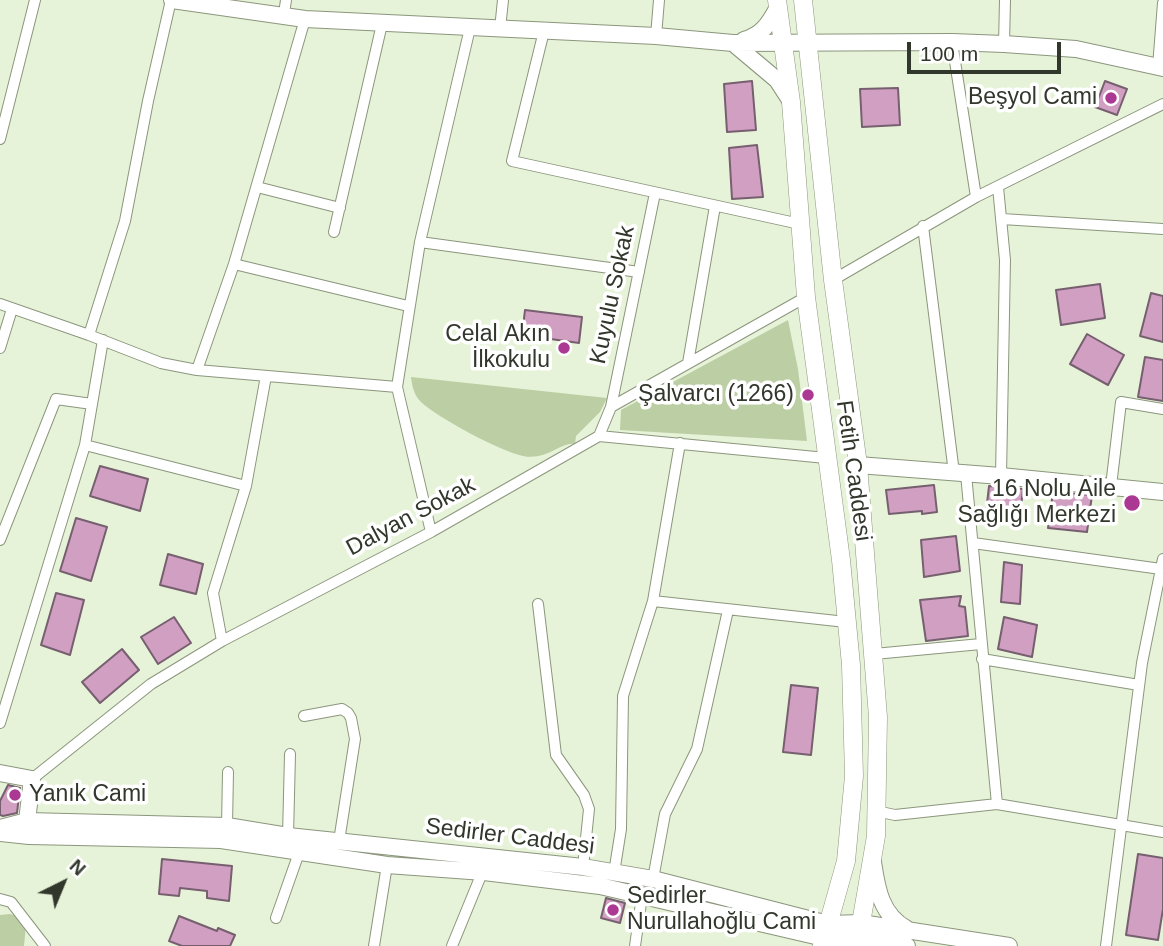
<!DOCTYPE html>
<html>
<head>
<meta charset="utf-8">
<style>
  body { margin:0 }
  #map { position:relative; width:1163px; height:946px; overflow:hidden; background:#e7f3d8; font-family:Helvetica,sans-serif }
  canvas { display:block }
  .north { position:absolute; left:28px; top:848px; width:70px; height:70px; -webkit-text-stroke:5px #fff; paint-order:stroke; rotate:43deg; font-size:19px; font-weight:700; line-height:28px; text-align:center; color:#32372c }
  .north::after { content:''; display:block; margin:auto; width:24px; height:32px; background:#32372c; clip-path:polygon(50% 0,100% 100%,50% 72%,0 100%) }
  .scale { position:absolute; left:907px; top:42px; width:154px; height:32px; box-sizing:border-box; border:4px solid #32372c; border-top:0; padding-left:9px; font-size:21px; line-height:24px; white-space:nowrap; color:#32372c; -webkit-text-stroke:5px #fff; paint-order:stroke }
</style>
</head>
<body>
<div id="map">
<canvas width="1163" height="946"></canvas>
<div class="north">N</div>
<div class="scale">100 m</div>
</div>
<script>
const c = document.querySelector('canvas').getContext('2d');
c.lineJoin = 'round';
function paint(path, color) {
  c.fillStyle = color;
  c.fill(path, 'evenodd');
}
function trace(path, color, width, dash) {
  c.strokeStyle = color;
  c.lineWidth = width;
  c.lineCap = dash ? 'butt' : 'round';
  c.setLineDash(dash || []);
  c.stroke(path);
}
function label(font, color, halo, rows, align = 'center') {
  c.font = font + ' Helvetica,sans-serif';
  c.lineWidth = 7;
  c.setLineDash([]);
  c.textBaseline = 'middle';
  c.strokeStyle = halo;
  c.fillStyle = color;
  for (const [text, x, y, turn = 0] of rows) {
    c.save();
    c.translate(x, y);
    c.rotate((+turn || 0) * Math.PI / 180);
    c.textAlign = isNaN(turn) ? turn : align;
    if (halo) c.strokeText(text, 0, 0);
    c.fillText(text, 0, 0);
    c.restore();
  }
}
paint(new Path2D(`
  M788,320L798,369L807,441L620,430L621,410Z
  M411,377L607,398L600,412L576,436L575,444C560,442 547,461 523,456C500,451 438,418 421,402C414,395 412,386 411,377Z
  M10,914L17,916L26,925L24,946H0V915Z`), '#bccea3');
const building = new Path2D(`
  M752,81L756,130L727,132L724,84Z
  M1105,81L1127,89L1117,115L1095,107Z
  M898,88L900,125L862,127L860,89Z
  M757,145L763,197L732,199L729,148Z
  M1100,284L1105,318L1061,325L1056,290Z
  M1151,293L1163,296V342L1140,336Z
  M525,310L582,317L579,343L522,335Z
  M1087,334L1124,355L1108,385L1070,364Z
  M1145,357L1163,360V401L1138,397Z
  M100,466L148,479L140,511L90,496Z
  M934,485L937,512L922,514V511L889,514L886,490Z
  M989,486L1023,489L1019,524L985,521Z
  M1053,492L1092,495L1087,532L1048,528Z
  M76,518L107,527L91,581L60,571Z
  M956,536L960,571L924,577L921,540Z
  M168,554L203,564L196,594L160,585Z
  M1004,562L1022,565L1020,604L1001,602Z
  M56,593L84,600L70,655L41,645Z
  M961,596L959,606L965,607L968,636L926,641L920,600Z
  M174,617L191,643L158,664L141,637Z
  M1004,617L1037,625L1032,657L998,649Z
  M122,649L139,670L100,703L82,682Z
  M791,685L818,688L811,755L783,752Z
  M8,785L20,788L17,813L3,816L0,815V801Z
  M1138,854L1163,858V909L1158,940L1126,935Z
  M162,859L232,866L229,901L207,898V891L180,888L179,896L159,894Z
  M606,898L625,903L620,923L601,918Z
  M179,916L217,931L218,928L235,935L230,946H182L169,941Z`);
paint(building, '#d09fc2');
trace(building, '#765f6f', 2);
const street = new Path2D(`
  M284,14L286,0
  M500,29L503,0
  M544,31L512,161L800,224
  M656,36L659,0
  M952,42L976,197
  M1004,44L1005,0
  M1158,67L1163,3
  M0,139L35,0
  M257,187L340,208
  M998,187L1005,260L1001,476
  M1002,219L1163,229
  M923,226L954,473
  M334,232L382,24
  M420,242L639,272
  M234,264L408,306
  M833,280L976,197L1163,104
  M0,304L89,335L161,363L197,370L397,387
  M89,335L125,221L148,101L171,0
  M0,348L12,309
  M688,363L715,206
  M197,370L234,264L305,19
  M611,407L655,193
  M599,436L826,458
  M85,445L246,486
  M966,474L997,804
  M1111,486L1121,402L1163,409
  M431,532L397,387L420,242L470,28
  M0,540L56,399L92,404
  M973,543L1161,569
  M653,601L846,622
  M538,604L556,755L584,795L589,809L583,867
  M222,641L213,593L246,486L266,376
  M874,654L981,644
  M982,659L1139,685
  M304,716L342,709L348,713L351,718L355,739L339,841
  M0,723L85,445L103,340
  M32,779L151,684L222,641L431,532L599,436L611,407L806,297
  M876,811L895,815L997,804L1163,832
  M227,826L228,772
  M288,836L290,754
  M614,873L621,829L623,696L653,601L680,443
  M653,879L665,814L697,749L728,610
  M0,899L11,902L45,946
  M276,918L300,850
  M374,946L387,865
  M452,946L484,868
  M635,946L642,896
  M1106,946L1142,663L1163,559`);
const secondary = new Path2D(`
  M172,0L305,19L656,36L733,43L952,42L1004,44L1076,49L1163,68
  M744,40C762,35 769,24 778,7
  M733,43L777,80L790,100
  M858,465L1001,476L1163,492
  M0,773L32,779L27,821
  M0,828L27,821L227,826L288,836L583,867L653,879L828,924L861,923L1009,946
  M0,833L29,836L221,840L387,865L484,872L600,886L824,938H855L907,946
  M873,862C877,889 881,915 907,929`);
const primary = new Path2D(`
  M777,0L791,102L806,297L841,560L851,665L854,776L846,861L822,946
  M803,0L833,280L858,465L878,717L876,836L861,923L851,946`);
trace(street, '#8b967d', 12);
trace(secondary, '#8b967d', 18);
trace(primary, '#8b967d', 19);
trace(street, '#fff', 10);
trace(secondary, '#fff', 16);
trace(primary, '#fff', 18);
for (const [x, y, r, color] of [
  [1111,98,7,"#ab3893"],
  [564,348,7,"#ab3893"],
  [808,395,7,"#ab3893"],
  [1132,503,9,"#ab3893"],
  [15,795,7,"#ab3893"],
  [613,910,7,"#ab3893"]
]) {
  const dot = new Path2D();
  dot.arc(x, y, r, 0, 2 * Math.PI);
  c.fillStyle = color;
  c.fill(dot);
  trace(dot, '#fff', 2.5);
}
label('23px', '#32372c', '#fff', [
  ["Beşyol Cami",1097,98],
  ["Celal Akın",550,335],
  ["İlkokulu",550,361],
  ["Şalvarcı (1266)",794,395],
  ["16 Nolu Aile",1116,490],
  ["Sağlığı Merkezi",1116,516],
  ["Yanık Cami",29,795,"left"],
  ["Sedirler",627,897,"left"],
  ["Nurullahoğlu Cami",627,923,"left"]
], 'right');
label('23px', '#32372c', '#fff', [
  ["Kuyulu Sokak",613,295,-78],
  ["Fetih Caddesi",853,471,82],
  ["Dalyan Sokak",411,517,-28],
  ["Sedirler Caddesi",510,837,7]
]);
</script>
</body>
</html>
